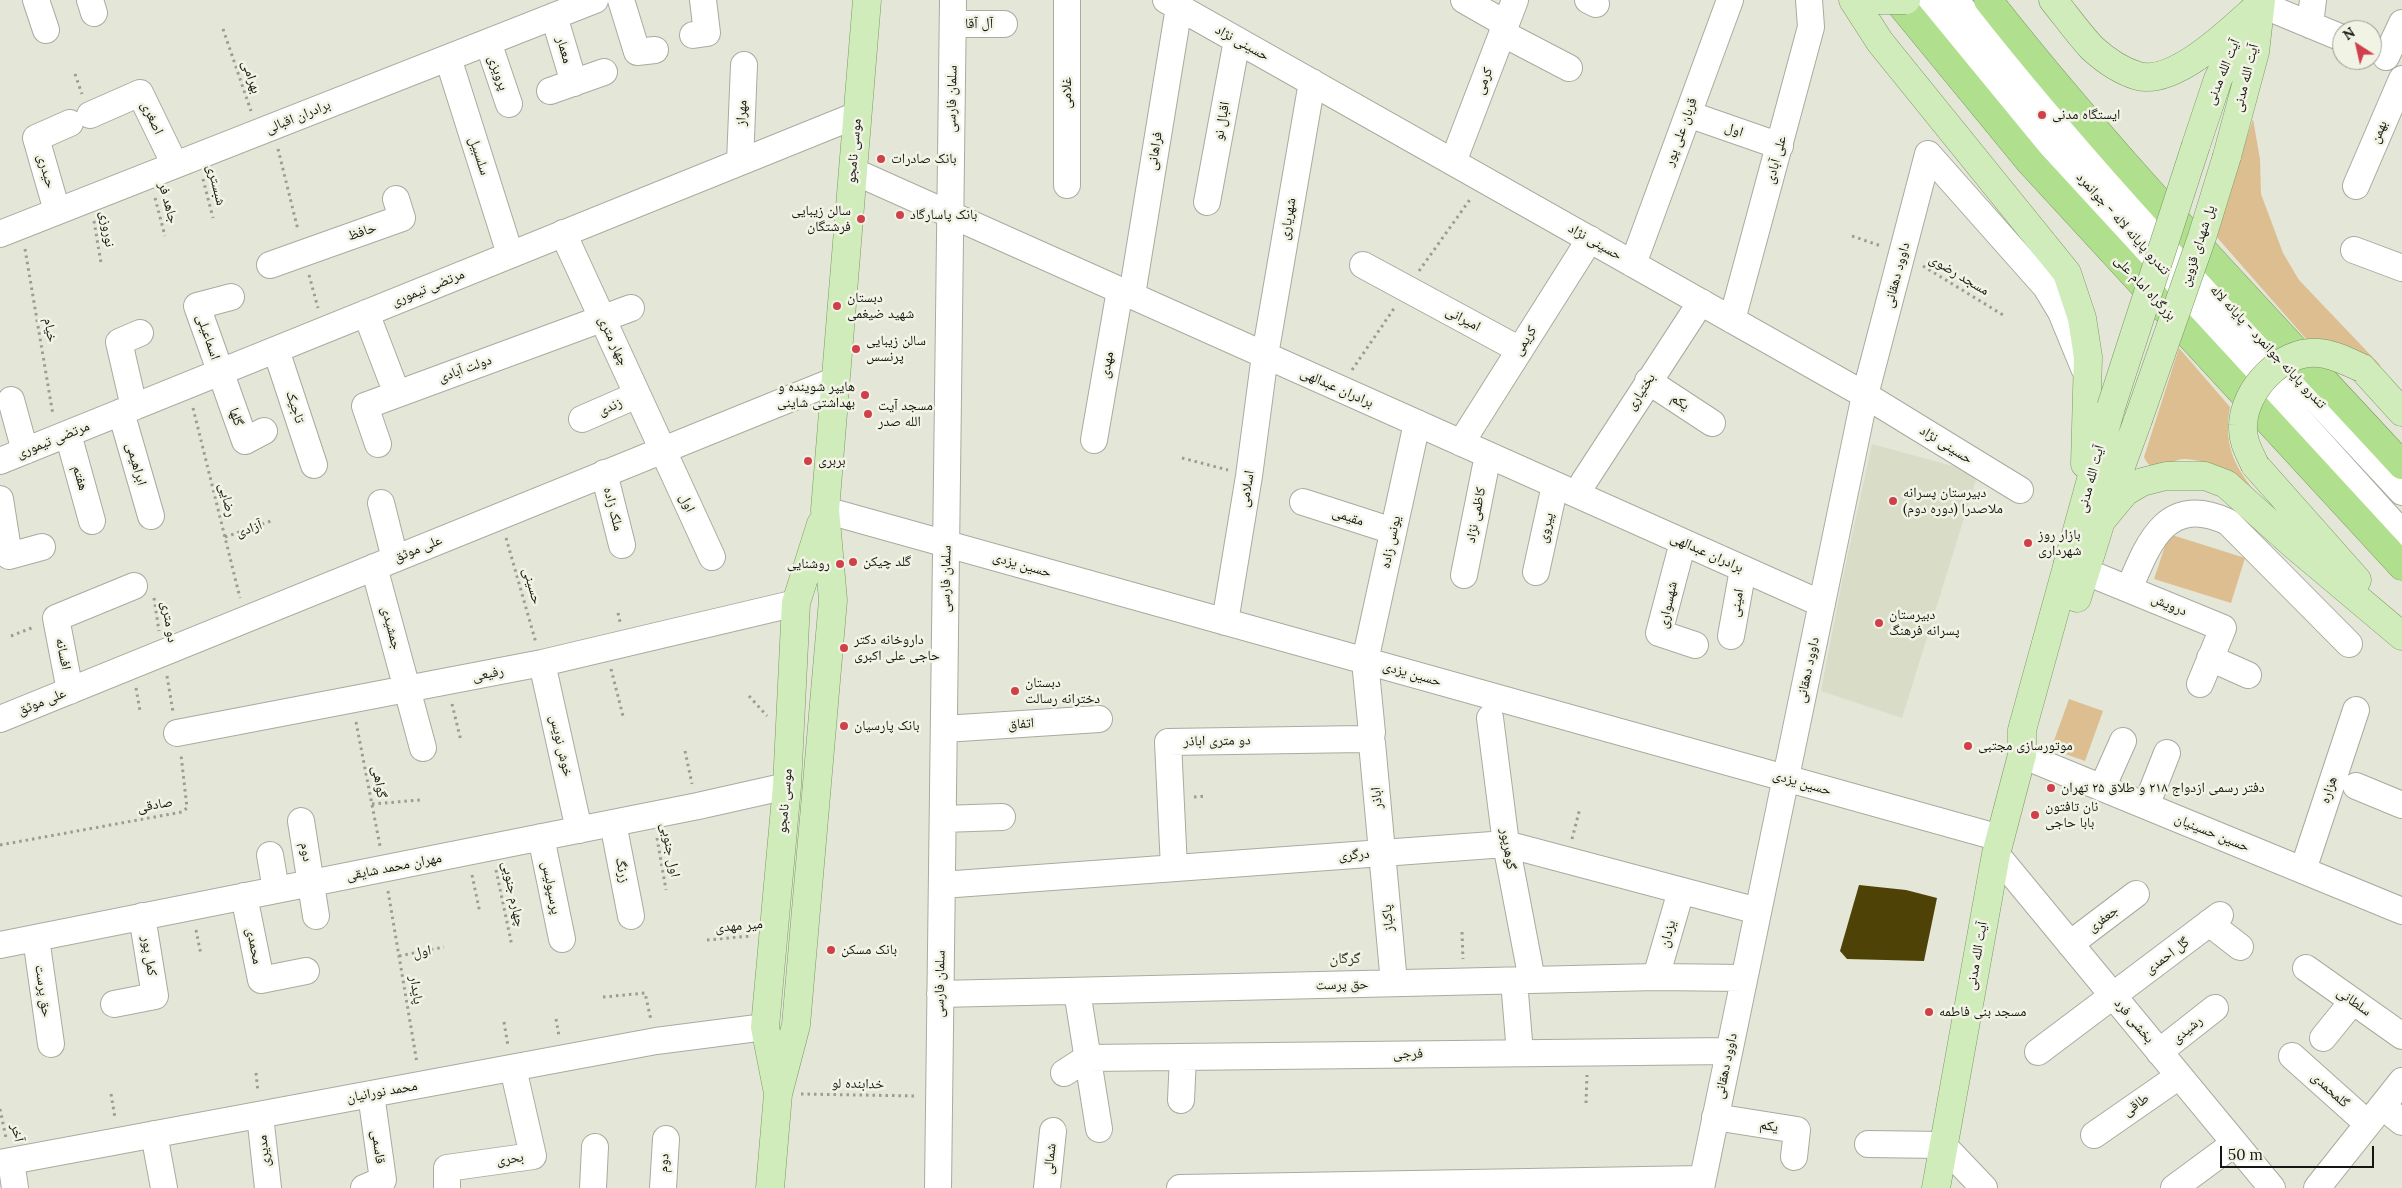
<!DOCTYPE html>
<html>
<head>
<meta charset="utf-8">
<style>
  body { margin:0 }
  #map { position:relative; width:2402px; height:1188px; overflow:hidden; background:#e4e6d8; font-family:Lora,serif }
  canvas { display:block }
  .north { position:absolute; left:2332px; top:20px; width:50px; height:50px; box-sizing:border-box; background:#f1f3e5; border:1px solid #999b90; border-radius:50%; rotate:325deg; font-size:14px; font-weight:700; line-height:20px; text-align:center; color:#151611 }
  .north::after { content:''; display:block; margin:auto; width:18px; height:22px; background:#d0404a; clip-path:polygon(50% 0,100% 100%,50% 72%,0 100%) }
  .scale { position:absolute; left:2220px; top:1146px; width:154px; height:22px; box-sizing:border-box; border:2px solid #151611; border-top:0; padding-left:6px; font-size:15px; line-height:18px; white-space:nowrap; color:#151611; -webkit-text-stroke:4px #f1f3e5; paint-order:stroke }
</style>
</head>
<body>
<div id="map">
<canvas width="2402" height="1188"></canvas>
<div class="north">N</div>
<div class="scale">50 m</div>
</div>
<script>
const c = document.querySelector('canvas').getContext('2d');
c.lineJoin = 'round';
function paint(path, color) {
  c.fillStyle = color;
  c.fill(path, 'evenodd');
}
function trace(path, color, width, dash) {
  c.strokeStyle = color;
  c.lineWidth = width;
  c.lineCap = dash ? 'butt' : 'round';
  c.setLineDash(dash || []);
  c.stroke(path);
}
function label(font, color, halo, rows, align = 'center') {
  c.font = font + ' Lora,"Noto Naskh Arabic",serif';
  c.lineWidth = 5;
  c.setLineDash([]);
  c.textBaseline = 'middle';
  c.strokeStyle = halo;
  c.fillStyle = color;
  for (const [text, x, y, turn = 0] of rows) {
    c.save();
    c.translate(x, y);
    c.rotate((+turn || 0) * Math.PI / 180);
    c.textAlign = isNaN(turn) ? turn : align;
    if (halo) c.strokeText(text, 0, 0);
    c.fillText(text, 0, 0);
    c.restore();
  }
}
paint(new Path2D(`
  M1872,444L1978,473L1902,718L1821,691L1843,577Z`), '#d9dcc6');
paint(new Path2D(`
  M2253,119L2260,159L2261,194L2283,253L2299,280L2381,366L2308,341L2215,235Z
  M2179,348L2230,407C2222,450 2238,473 2267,505C2249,493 2219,465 2199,461C2195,460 2188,459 2184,459C2169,460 2152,477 2144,457Z
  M2169,534L2245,558L2231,603L2154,579Z
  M2069,699L2103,711L2085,761L2051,749Z`), '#ddbe90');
paint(new Path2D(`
  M1859,885L1906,890L1937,898L1924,961L1847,959L1840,951Z`), '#4f4206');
const minor = new Path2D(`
  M36,0L46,30
  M90,0L94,13
  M621,0L637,52L655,50
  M1166,0L1865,395L2020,490
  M1464,0L1506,24
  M1588,0L1596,4
  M1929,0L2037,130L2402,533
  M1955,0L2072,137L2402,492
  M2260,4L2342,38
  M554,16L574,83
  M953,24H1004
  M2310,25L2313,0
  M1502,33L1569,68
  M693,35L707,33L703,0
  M488,42L509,104
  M2386,57L2402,23
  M448,58L510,254
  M550,91L604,72
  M1688,114L1780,146
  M90,115L140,93L175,165
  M1928,154L2046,287L2061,312L2084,368
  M740,162L744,65
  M1453,162L1515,0
  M853,171L1822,604
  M1067,185V0
  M2356,186L2402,79
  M1207,202L1237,40
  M57,211L36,138L70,123
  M563,233L712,557
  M0,234L595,0
  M2354,250L2402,268
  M1633,264L1730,0
  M270,265L402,218L396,199
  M1363,265L1520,350
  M1132,295L1179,7
  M231,297L197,306L245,441L264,431
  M366,313L397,394
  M1732,320L1811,27L1809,0
  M276,350L314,465
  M1648,381L1712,423
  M11,400L25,451
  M134,407L119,342L140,333
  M121,412L151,516
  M582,419L637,395
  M68,434L92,521
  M1094,440L1120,290
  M1461,443L1590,239
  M378,444L365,406L631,308
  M0,461L857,115
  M604,473L622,545
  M1583,483L1701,302
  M0,499L9,556L42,547
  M1303,502L1393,531
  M381,503L395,559
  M825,510L2000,838
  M1683,542L1659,633L1695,645
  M2067,564L2223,628L2200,684
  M374,567L423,748
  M1536,572L1555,485
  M1464,575L1488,455
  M2129,589C2149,541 2167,494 2228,522L2349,644
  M1225,622L1249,476L1265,355L1312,82
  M1731,636L1743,569
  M2210,658L2248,675
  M542,663L579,830
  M70,691L56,618L134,586
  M1490,718L1506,844L1532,980
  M0,719L836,380
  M944,729L1099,719
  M177,733L542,663L796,603
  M1372,733L1365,661L1417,423
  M1372,743L1394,983
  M2022,755L2402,911
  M2356,786L2402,805
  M2102,788L2123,741
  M2146,806L2167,753
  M943,819L1002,817
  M301,821L316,916
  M613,823L631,916
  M541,837L562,939
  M1996,854L2272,1188
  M270,855L276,890
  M1174,868L1168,742L1362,739
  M2303,870L2356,710
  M942,885L1506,844L1758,911
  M244,896L261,980L306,971
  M2209,923L2240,947
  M36,938L51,1044
  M2070,944L2136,894
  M0,945L698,806L787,786
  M2306,968L2402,1036
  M1656,977L1681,891
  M1514,981L1520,1053
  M1077,991L1099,1129
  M940,994L1656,977L1744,978
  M114,1004L155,996L142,916
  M2323,1038L2353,1001
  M2038,1052L2220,915
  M2159,1052L2215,1008
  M2292,1056L2368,1124
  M1064,1073L1087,1058L1729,1051
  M1181,1100L1183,1057
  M2382,1106L2402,1122
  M260,1115L268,1188
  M1715,1117L1797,1130L1794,1157
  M154,1134L164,1188
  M2094,1135L2179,1076
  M1868,1144L1943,1145L1984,1188
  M11,1161L15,1188
  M0,1163L656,1041L765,1027
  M364,1188L383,1180L371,1094
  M447,1188V1168L533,1156L513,1068
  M593,1188L595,1147
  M663,1188L666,1139
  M938,1188L953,0
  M1047,1188L1053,1131
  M1180,1188L1702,1179
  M1701,1188L1865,395L1928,154
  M2174,1188L2235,1143
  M2317,1188L2402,1081`);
const major = new Path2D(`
  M1853,0L1880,42L2067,273L2082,318L2088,357L2085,464
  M2053,0C2066,16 2078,33 2092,48C2104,59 2121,71 2138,76C2176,86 2234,27 2260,4
  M2196,145L2218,79L2243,27
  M2227,156L2255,52L2261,0
  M2362,368L2402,412
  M2255,465L2357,580
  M2101,521L2125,492L2142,482L2166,476H2205L2226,484L2295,546L2402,636
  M2077,598L2101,521L2138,420
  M777,1088L765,1027L787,786L796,603L821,524
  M770,1188L778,1094L796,1025L833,600L825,510L867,0
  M1936,1188L1996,854L2022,755V730L2111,407`);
const highway = new Path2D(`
  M1897,0L2030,162L2402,566
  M1988,0C2116,163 2262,313 2402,465`);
trace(minor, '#a9ab9e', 28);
trace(major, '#7a9962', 29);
trace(highway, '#7a9962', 29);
trace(new Path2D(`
  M223,29L251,111
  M75,74L82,94
  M278,149L298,230
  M203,179L213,218
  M155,198L165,236
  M94,221L101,263
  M1852,236L1881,246
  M25,249L53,415
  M1923,266L2003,315
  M1419,271L1471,198
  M309,275L318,308
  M1352,370L1395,307
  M193,408L240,598
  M1182,458L1228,470
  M225,537L274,520
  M506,538L536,643
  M154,598L159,631
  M618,613L620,622
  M11,636L34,627
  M611,669L623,716
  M167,676L173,712
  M136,688L140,711
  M749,696L767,716
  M452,704L461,741
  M356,722L380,846
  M685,751L692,784
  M1194,797L1205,796
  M372,804L420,800
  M657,838L666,890
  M1572,839L1580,808
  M0,845L182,812L187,808L181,755
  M496,870L512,946
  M472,875L480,913
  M388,891L417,1063
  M196,930L201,955
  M1462,932L1463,959
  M707,940L750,936
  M399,956L444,947
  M603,997L645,993L651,1020
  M556,1019L559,1036
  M504,1022L508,1046
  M256,1073L258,1092
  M111,1094L115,1118
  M801,1094L917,1096
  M1586,1103L1587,1075
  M0,1109L6,1138`), '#9b9d92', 3, [2.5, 4]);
trace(minor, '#fff', 26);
trace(major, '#d0ecbb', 28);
trace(highway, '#b0df8d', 28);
const majorBridge = new Path2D(`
  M1878,0H1906
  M2111,407L2196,145
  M2138,420L2202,237L2227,156
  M2255,465C2249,452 2242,441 2243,425C2244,390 2281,350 2318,353C2334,354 2348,362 2362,368`);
trace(majorBridge, '#7a9962', 29, []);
trace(majorBridge, '#d0ecbb', 28);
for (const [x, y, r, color] of [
  [2042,115,5,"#d0404a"],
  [881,159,5,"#d0404a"],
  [900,215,5,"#d0404a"],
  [861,219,5,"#d0404a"],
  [837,306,5,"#d0404a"],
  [856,349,5,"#d0404a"],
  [865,395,5,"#d0404a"],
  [868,414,5,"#d0404a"],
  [808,461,5,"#d0404a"],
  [1893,501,5,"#d0404a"],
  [2028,543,5,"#d0404a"],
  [853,562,5,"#d0404a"],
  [840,564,5,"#d0404a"],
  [1879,623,5,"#d0404a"],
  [844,648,5,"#d0404a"],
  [1015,691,5,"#d0404a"],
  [844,726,5,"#d0404a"],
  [1968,746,5,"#d0404a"],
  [2051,788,5,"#d0404a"],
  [2035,815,5,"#d0404a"],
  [831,950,5,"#d0404a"],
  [1929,1012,5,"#d0404a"]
]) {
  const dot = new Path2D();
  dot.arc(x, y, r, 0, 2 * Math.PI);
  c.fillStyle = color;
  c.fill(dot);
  trace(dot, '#f1f3e5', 2);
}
label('14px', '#151611', '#f1f3e5', [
  ["آل آقا",979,24],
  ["حسینی نژاد",1242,43,29],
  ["معمار",564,50,74],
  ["آیت‌ الله مدنی",2223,72,-68],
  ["پرویزی",498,73,71],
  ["بهرامی",251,77,72],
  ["آیت الله مدنی",2246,78,-76],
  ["کرمی",1484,81,-69],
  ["غلامی",1067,93,-90],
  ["سلمان فارسی",952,99,-89],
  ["مهراز",742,113,-87],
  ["برادران اقبالی",298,117,-22],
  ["اصغری",152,118,65],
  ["اقبال نو",1222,121,-80],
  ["اول",1734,130,19],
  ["قربان علی پور",1681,132,-70],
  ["بهمن",2379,132,-67],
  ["موسی نامجو",854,151,-85],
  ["فراهانی",1155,151,-81],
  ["سلسبیل",479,156,72],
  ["علی آبادی",1776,160,-75],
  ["حیدری",46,171,74],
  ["شبستری",216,185,76],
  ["جاهد فر",168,203,75],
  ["شهریاری",1288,219,-80],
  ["تندرو پایانه لاله - جوانمرد",2123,224,48],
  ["نوروزی",107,229,81],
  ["حافظ",362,232,-19],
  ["حسینی نژاد",1595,242,30],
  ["پل شهدای قزوین",2198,246,-72],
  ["داوود دهقانی",1897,275,-75],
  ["مسجد رضوی",1959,275,31],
  ["مرتضی تیموری",428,288,-22],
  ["بزرگراه امام علی",2145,288,47],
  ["امیرانی",1463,319,28],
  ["خیام",50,330,80],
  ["اسماعیلی",208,337,71],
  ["چهار متری",613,341,65],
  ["کریمی",1525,341,-58],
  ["تندرو پایانه جوانمرد - پایانه لاله",2268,347,47],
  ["مهدی",1107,365,-80],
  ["دولت آبادی",465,369,-20],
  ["برادران عبدالهی",1337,388,24],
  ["بختیاری",1641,392,-57],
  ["یکم",1680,402,33],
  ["تاجیک",295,407,72],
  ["زندی",610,407,-24],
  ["گلها",236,417,70],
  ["مرتضی تیموری",53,440,-22],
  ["حسینی نژاد",1946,445,32],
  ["ابراهیمی",136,464,74],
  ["هفتم",80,478,74],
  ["آیت الله مدنی",2091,479,-75],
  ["اسلامی",1247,489,-81],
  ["رضایی",227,500,76],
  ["اول",687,503,65],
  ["ملک زاده",613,509,76],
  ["کاظمی نژاد",1476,515,-79],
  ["مقیمی",1348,517,18],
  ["پیروی",1546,528,-77],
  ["آزادی",249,529,-19],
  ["یونس زاده",1391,542,-78],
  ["علی موثق",418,549,-22],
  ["برادران عبدالهی",1707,553,24],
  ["حسین یزدی",1022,565,16],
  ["سلمان فارسی",946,579,-89],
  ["حسینی",532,586,74],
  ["امینی",1737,603,-80],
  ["شهسواری",1668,605,-78],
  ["درویش",2169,605,22],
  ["دو متری",169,622,81],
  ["جمشیدی",391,628,75],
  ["افسانه",63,654,79],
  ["داوود دهقانی",1808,670,-78],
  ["رفیعی",488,674,-11],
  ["حسین یزدی",1412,674,16],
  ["علی موثق",42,702,-22],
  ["اتفاق",1021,724,-4],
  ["دو متری اباذر",1217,741,-1],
  ["خوش نویس",561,746,77],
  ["گواهی",379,782,80],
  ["حسین یزدی",1802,783,16],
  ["هزاره",2329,790,-72],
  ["اباذر",1377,798,-95],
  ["موسی نامجو",785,801,-85],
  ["صادقی",155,805,-10],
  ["حسین حسینیان",2212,833,22],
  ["گوهرپور",1508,849,81],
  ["اول جنوبی",670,850,79],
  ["دوم",306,852,81],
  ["درگری",1354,855,-4],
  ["مهران محمد شایقی",394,867,-11],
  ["زرنگ",622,870,79],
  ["پرسپولیس",551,888,79],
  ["چهارم جنوبی",513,894,78],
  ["پاکباز",1388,918,-95],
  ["جعفری",2103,919,-37],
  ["میر مهدی",739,926,-5],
  ["یزدان",1668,934,-74],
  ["محمدی",254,946,79],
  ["اول",422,952,-11],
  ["کمل پور",149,956,81],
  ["آیت الله مدنی",1977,956,-80],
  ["گل احمدی",2167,956,-37],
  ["سلمان فارسی",940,984,-89],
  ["حق پرست",1342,985,-1],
  ["پایدار",416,990,81],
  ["حق پرست",43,991,82],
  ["سلطانی",2354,1002,36],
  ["بخشی فرد",2134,1021,50],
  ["رشیدی",2187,1030,-39],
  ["فرجی",1408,1054,-1],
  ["داوود دهقانی",1726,1066,-78],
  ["خدابنده لو",858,1084,1],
  ["گلمحمدی",2330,1090,42],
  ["محمد نورانیان",382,1092,-10],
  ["طاقی",2136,1105,-35],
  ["یکم",1769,1126,9],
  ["آخر",17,1133,78],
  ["قاسمی",378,1147,82],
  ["مدیری",264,1151,-96],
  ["بحری",510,1159,-8],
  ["شمالی",1050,1159,-84],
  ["دوم",664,1163,-87]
]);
label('14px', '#151611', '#f1f3e5', [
  ["ایستگاه مدنی",2052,115],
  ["بانک صادرات",891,159],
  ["سالن زیبایی",851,211,"right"],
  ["فرشتگان",851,227,"right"],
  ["بانک پاسارگاد",910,215],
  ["دبستان",847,298],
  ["شهید ضیغمی",847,314],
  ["سالن زيبايى",866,341],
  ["پرنسس",866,357],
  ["هایپر شوینده و",855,387,"right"],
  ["بهداشتی شاینی",855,403,"right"],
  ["مسجد آیت",878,406],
  ["الله صدر",878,422],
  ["بربری",818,461],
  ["دبيرستان پسرانه",1903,493],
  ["ملاصدرا (دوره دوم)",1903,509],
  ["بازار روز",2038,535],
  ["شهرداری",2038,551],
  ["گلد چیکن",863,562],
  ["روشنایی",830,564,"right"],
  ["دبیرستان",1889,615],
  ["پسرانه فرهنگ",1889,631],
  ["داروخانه دکتر",854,640],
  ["حاجی علی اکبری",854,656],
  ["دبستان",1025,683],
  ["دخترانه رسالت",1025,699],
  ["بانک پارسیان",854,726],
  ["موتورسازی مجتبی",1978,746],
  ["دفتر رسمی ازدواج ۲۱۸ و طلاق ۲۵ تهران",2061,788],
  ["نان تافتون",2045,807],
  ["بابا حاجی",2045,823],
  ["بانک مسکن",841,950],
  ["مسجد بنی فاطمه",1939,1012]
], 'left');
label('15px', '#323328', '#f1f3e5', [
  ["گرگان",1345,959]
]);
</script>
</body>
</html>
